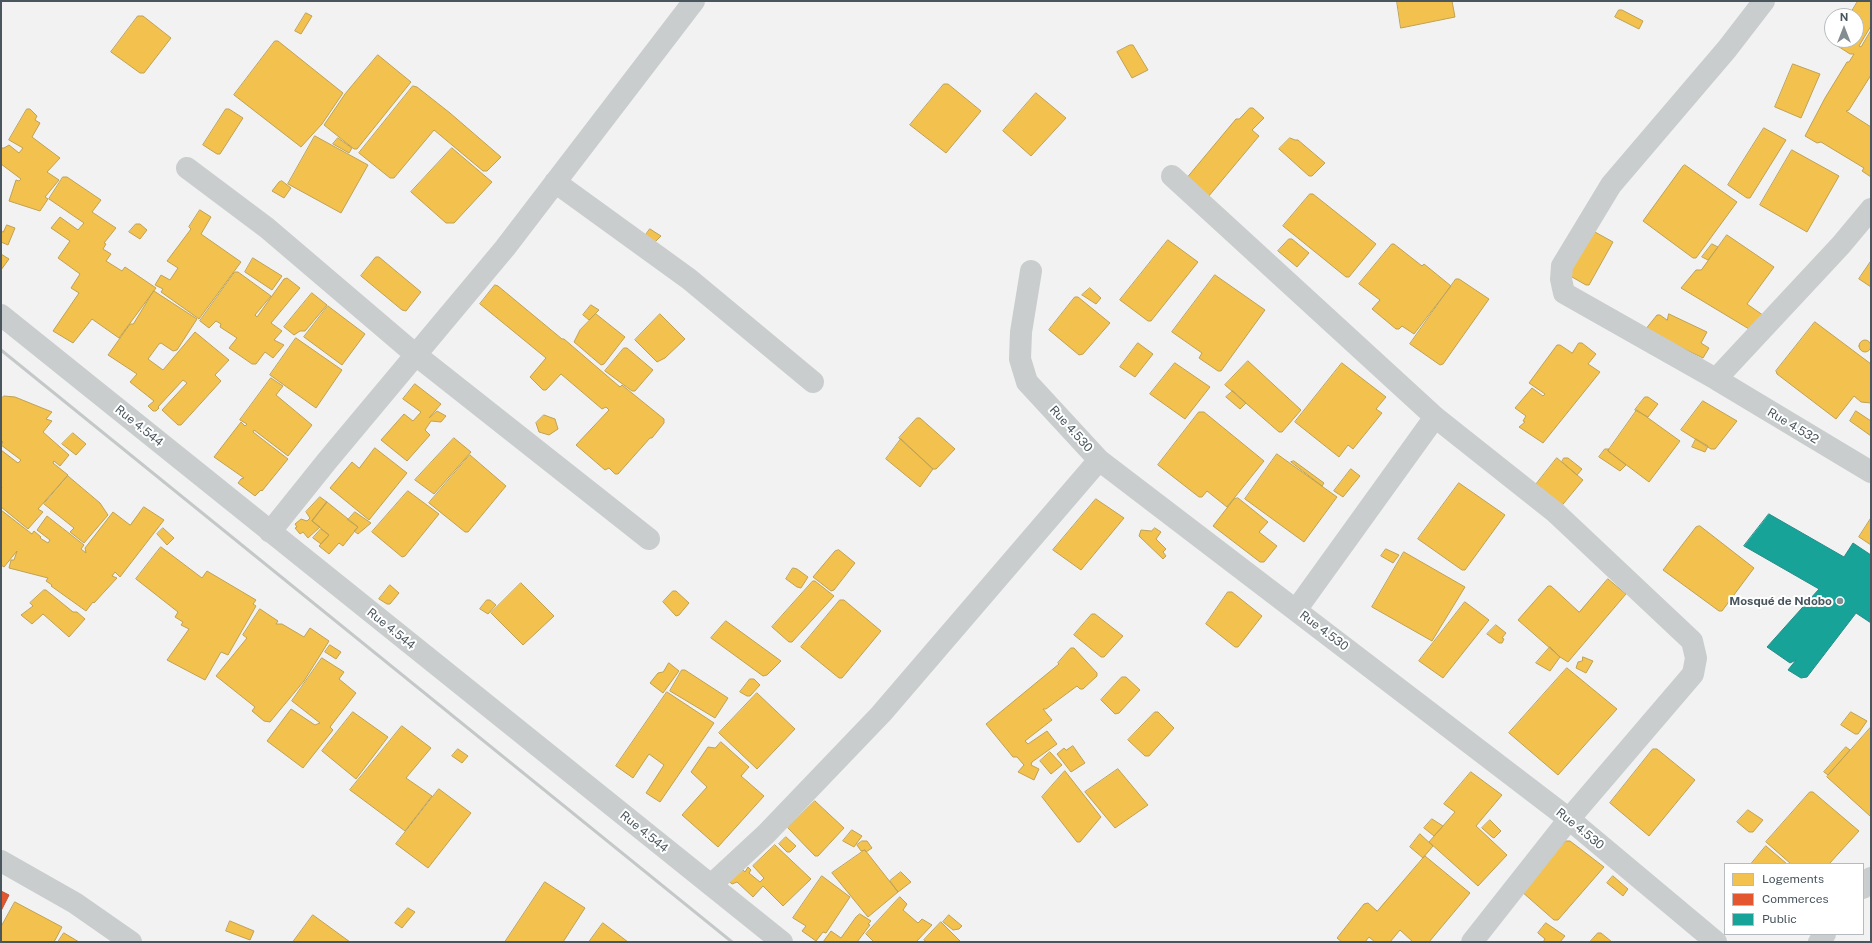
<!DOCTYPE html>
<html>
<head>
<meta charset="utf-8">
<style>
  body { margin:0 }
  #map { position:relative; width:1872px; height:943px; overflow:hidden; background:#f2f2f2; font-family:"Public Sans",sans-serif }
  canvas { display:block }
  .frame { position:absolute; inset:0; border:2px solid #49565e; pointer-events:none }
  .legend { position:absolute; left:1724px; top:863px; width:140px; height:72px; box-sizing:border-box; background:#fff; border:1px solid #b6bbbf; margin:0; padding:5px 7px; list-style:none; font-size:12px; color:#49565e }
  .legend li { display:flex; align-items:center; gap:8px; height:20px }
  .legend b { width:20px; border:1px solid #b6bbbf }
  .north { position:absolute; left:1824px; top:8px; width:40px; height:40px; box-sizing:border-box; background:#fff; border:1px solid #b6bbbf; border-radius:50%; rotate:0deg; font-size:11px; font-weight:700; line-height:16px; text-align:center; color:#49565e }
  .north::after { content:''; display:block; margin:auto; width:14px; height:18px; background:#848d92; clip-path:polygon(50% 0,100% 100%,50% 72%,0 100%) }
</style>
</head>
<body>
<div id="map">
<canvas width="1872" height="943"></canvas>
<div class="frame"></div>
<ul class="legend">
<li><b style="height:11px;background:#f2c14e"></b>Logements</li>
<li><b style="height:11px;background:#e4572e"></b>Commerces</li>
<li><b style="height:11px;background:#17a398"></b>Public</li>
</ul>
<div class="north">N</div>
</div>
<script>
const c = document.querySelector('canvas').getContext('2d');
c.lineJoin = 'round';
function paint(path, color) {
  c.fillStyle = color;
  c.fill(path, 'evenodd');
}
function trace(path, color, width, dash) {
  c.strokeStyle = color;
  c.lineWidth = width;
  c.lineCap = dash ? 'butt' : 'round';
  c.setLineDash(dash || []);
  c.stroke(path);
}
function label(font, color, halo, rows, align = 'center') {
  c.font = font + ' "Public Sans",sans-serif';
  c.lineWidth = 4;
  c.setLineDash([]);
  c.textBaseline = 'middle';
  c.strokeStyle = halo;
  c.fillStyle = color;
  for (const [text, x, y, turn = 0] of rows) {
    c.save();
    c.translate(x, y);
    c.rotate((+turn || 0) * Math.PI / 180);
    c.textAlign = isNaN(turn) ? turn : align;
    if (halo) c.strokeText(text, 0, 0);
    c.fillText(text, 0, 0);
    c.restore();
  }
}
const homes = new Path2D(`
  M1397,1H1452L1455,17L1401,28Z
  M1858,1H1871V26L1859,46L1861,47L1871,30V75L1849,110L1846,111L1871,127V177L1862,171L1864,168L1821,142L1817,143L1805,136L1825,98L1847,62H1849L1854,54H1850L1833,43L1835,40H1856V16H1849Z
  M1619,10H1622L1643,21L1639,29L1615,17Z
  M306,13L312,16L301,34L295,31Z
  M138,16H143L171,38L144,73H140L111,52Z
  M275,41H278L343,93L322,124L301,147L234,95Z
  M1130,45H1133L1148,70L1132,78L1117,52Z
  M378,55L411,82L357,149H354L324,125L345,94Z
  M1793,64L1820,74L1801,118L1775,107Z
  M944,84H948L981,111L946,153L910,125Z
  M413,86L417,87L450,113L501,157L487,171H483L434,130L394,178H390L359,153Z
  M1036,93L1066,118L1031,156L1003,131Z
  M1250,108H1253L1264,118L1252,130L1259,136L1208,197L1185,180L1236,119H1239Z
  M27,109H30L37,116L35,120L40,123L32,137L60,158L47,172L59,180L45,197L48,199L40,211L9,201L16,180L19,181L21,179L1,164V148H4L9,145L19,153L23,148L9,140Z
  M226,109H229L243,118L220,154H217L203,145Z
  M1764,128L1786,140L1750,198H1747L1728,185Z
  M315,136L368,165L341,213L288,184Z
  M338,138L352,148L349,153L333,144Z
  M1290,138L1295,140H1298L1325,163L1312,176H1309L1279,149Z
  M452,148L492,182L454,223H446L411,192Z
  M1792,150L1839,176L1807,232L1760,205Z
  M1685,165L1737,202L1696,258H1693L1643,221L1683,166Z
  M63,177H67L101,200L92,212L116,228L104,243L106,244L103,249L111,254L106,261L122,271L125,267L156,288L119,338L92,319L73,343L53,331L79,293L71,288L80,274L58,258L70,241L51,228L60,217L78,230L84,223L49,199Z
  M282,181L291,188L284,198L272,191L279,182Z
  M1310,194H1313L1376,244L1349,277H1346L1283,226Z
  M200,210L211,217L201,234L241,262L199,319L161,292L163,289L155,285L161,275L170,280L178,268L167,261L191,229L189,227Z
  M136,224H140L147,230L140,239L129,232Z
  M7,225L15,228L8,245L1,242V231L3,232Z
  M650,229L661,236L655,242L645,236Z
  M1595,232L1613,242L1589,285H1586L1565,273Z
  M1727,235L1774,267L1747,304L1767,318L1754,332L1681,288L1696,270H1701Z
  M1289,239H1292L1309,253L1297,267L1278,251Z
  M1168,240L1198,262L1151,321H1148L1120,300Z
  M1392,244H1394L1422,266L1424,264L1451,286L1414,334L1402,326L1399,329H1396L1372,309L1380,300L1359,284Z
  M1712,244L1718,247L1708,260L1702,257Z
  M1,254L9,259L1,270Z
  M376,257H379L421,292L406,311L402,310L361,276Z
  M253,258L282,276L272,290L245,272Z
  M1871,261V287L1859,279Z
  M235,272H238L271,296L255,315L257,317L284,279L287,278L300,288L271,323L282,331L274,340L284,345L273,358L265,352L256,364H252L229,348L237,338L220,327L221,324L216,321L209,328L200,321Z
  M1215,275L1265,310L1221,371H1218L1199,358L1202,353L1172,332Z
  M1456,279H1459L1489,299L1443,364L1440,365L1410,344Z
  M495,285L498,286L562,339H564L620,387L622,385L664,419V423L652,438H650L618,474H615L609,468L605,470L576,445L609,410L606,407L602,409L561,374L546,390H543L530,377L546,358L480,304Z
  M1090,288L1101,298L1096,304L1082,295Z
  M154,291L197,319L177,350L173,351L161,343L159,344L148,359L163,370L195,332L229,360L215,375L221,381L181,425H178L162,410L187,383L183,380L158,407L159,408L156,411H153L148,406L154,401L130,382L137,374L108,355L130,324H133Z
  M312,293L327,305L305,331H300L294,335L284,327Z
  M1075,297H1078L1110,323L1083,354L1079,355L1049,330Z
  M591,305L599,310L589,320L583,315Z
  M328,306L365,334L342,365L304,337Z
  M596,314L625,337L604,364L601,365L574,342L580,330Z
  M660,314L685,339L665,358L657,362L635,340Z
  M1669,314L1707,332L1701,343L1709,348L1703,358L1645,330L1657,315H1660L1667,320Z
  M1815,322L1871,364V403L1861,402L1854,396L1836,419L1777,374L1776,371Z
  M296,338L342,370L316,408L270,375Z
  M1859 346a6 6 0 1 1 12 0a6 6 0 1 1-12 0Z
  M1138,343L1153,354L1135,377L1120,367Z
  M1579,343H1582L1596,354L1588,364L1600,372L1543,443L1519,427L1525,422L1523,421L1526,416L1515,408L1532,388L1543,396L1545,394L1529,383L1557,345H1560L1572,353Z
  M624,348H627L653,370L635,391H632L605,371Z
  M1248,361L1301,410L1282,432H1279L1225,385Z
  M1175,363L1210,387L1185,419L1150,394Z
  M1342,363L1386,397L1376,409L1382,413L1353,449L1348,445L1339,457L1295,422Z
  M271,378L283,386L276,395L312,425L288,456L254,430L253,432L288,459L262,491L261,490L255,496L238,483L241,479L244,478L214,457L241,422L245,426L247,424L240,420Z
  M415,384L441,404L429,418L437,411L446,416L441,422L431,421L425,430L430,435L407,461L381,440L404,414L413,421L421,412L403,399Z
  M1233,391L1246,403L1240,409L1226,397Z
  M4,396L15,397L52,412L46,419L52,421L43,432L69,455L60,466L54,461L53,463L68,475L38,509L43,512L28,529L1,507V489L2,487L1,486V450L18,463L21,460L1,445L3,442L1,440V399Z
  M1645,397H1648L1658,404L1648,417L1635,410Z
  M1703,401L1737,421L1715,449H1711L1681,430Z
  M1637,410L1680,441L1649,482L1608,451Z
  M1856,411L1871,421V436L1850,421Z
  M1199,412H1204L1264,461L1227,507L1207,491L1202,497H1199L1158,465Z
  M544,415L555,419L558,429L549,435L539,432L536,423Z
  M917,418H920L955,449L936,469H933L899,438Z
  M73,433L86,444L76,455L62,444Z
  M454,438L471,452L434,494L415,480Z
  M901,439L933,469L920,487L886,459Z
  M1696,439L1708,446L1705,452L1692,447Z
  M375,448L407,473L369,520L330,488L352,462L359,468Z
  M1605,449H1609L1608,451L1626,465L1620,471L1599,457Z
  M1277,454L1337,497L1304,542L1245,499Z
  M470,455L506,486L468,532H465L429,503Z
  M1557,458L1583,480L1559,509L1534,487Z
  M1564,458H1568L1582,469L1577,475L1562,462Z
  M1294,461L1324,483L1322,486L1291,462Z
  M1351,469L1360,476L1343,497L1334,491Z
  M68,476L100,503L108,515L84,543L70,532L74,528L44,504Z
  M1459,483L1505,515L1465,570H1462L1418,539Z
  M408,491L439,514L405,556L402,557L372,532Z
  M320,497L327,502L312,521L320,527L308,538L303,532L300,534L295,528L297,527L295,524L301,519L307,521L310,518L306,512Z
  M1238,498L1268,522L1259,532L1277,546L1264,562H1260L1213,526L1234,499Z
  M1096,499L1124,518L1081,570L1053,550Z
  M327,502L358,527L343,546L339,543L329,554L319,546L329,535L312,521Z
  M144,507L164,520L120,577L115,572L112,576L117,578L94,603L93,602L86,611L51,586L52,585L46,581L48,578L9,568L11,560H14L17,551L4,567L1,565V510L32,534L34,531L41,537L40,538L48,543L50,540L37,530L47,516L84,545L81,549L86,553L85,548L113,512L130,525Z
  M355,512L371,523L358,534L354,531L358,527L348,520Z
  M1871,518V545L1859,537Z
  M1700,526L1754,568L1722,611H1719L1663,570L1696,527Z
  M163,528L174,538L167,545L157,534Z
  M1155,528L1161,532L1156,539L1166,549L1163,552L1166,556L1163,559L1139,536L1141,530L1151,531Z
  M321,529L329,535L321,544L313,538Z
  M161,547L202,578L207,571L256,600L253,604L256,606L228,655L221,652L205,680L167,660L189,629L181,625L183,622L175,617L178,612L136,579Z
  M1386,549L1399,555L1393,563L1381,556Z
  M839,550L855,563L834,590L831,591L813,577L835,551Z
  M1404,552L1465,587L1432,641L1372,607Z
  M793,568L797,569L808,577L801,588L797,587L786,579Z
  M1608,579L1626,594L1568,662L1560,657L1518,620L1548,586H1551L1579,612Z
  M813,581H815L834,596L792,642H789L772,627Z
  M521,583L554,616L523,645L491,613Z
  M390,585L399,593L390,604H387L379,599Z
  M44,590H46L73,612H77L85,619L69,637L43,614L32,624L21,615L33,606L30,603Z
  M673,591H676L689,603L679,615L676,616L663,602Z
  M1228,592H1232L1262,616L1238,647H1235L1206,624Z
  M487,600H490L496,605L488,614L480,609Z
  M840,600H844L881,631L842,678H839L801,647Z
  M1465,602L1489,620L1443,678L1419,661Z
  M260,609L278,621L276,624H282L304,637L310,628L329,641L304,681L270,722L264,721L252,711L255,707L216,676L247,638L243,635Z
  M1092,614H1095L1123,636L1104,657H1101L1074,635Z
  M726,621L781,661L767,675L763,676L711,638Z
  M1496,625L1506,633L1502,638L1504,639L1502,643H1499L1487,634Z
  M330,645L341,652L336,659L325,652Z
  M1550,647L1560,657L1550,671L1536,663Z
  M1071,648H1074L1097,673V676L1083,689H1080L1077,686L1046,709H1043L1052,720L1025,741L1028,744L1047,731L1057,744L1032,762L1031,765L1039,769L1034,780L1018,772L1024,765L1017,757H1013L986,724L1059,664L1058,663Z
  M1583,657L1593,661L1586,673L1576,668L1578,662L1582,661Z
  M322,658L344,672L339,679L356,693L330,727L333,730L303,768L267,741L291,709L315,725L320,723L292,701Z
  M669,663L679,671L663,693L650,683L658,673L663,672Z
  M1567,668L1617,709L1558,775L1509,733Z
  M682,670H685L728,698L715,718L670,691Z
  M1122,677H1126L1140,690L1119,713L1115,714L1101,700Z
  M750,679H754L760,685L750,696H747L740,692Z
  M667,692L714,723L660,802L646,793L664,765L649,754L633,778L616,766Z
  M757,693L795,729L757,769L719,733Z
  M353,712L388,737L356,779L322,751Z
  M1155,712H1158L1174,728L1149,756H1145L1128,740Z
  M1851,712L1867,721L1858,734H1855L1841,725Z
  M402,726L431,748L406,778L432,796L405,831L350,790Z
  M1871,727V815L1870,816L1827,777Z
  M721,742L749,767L741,776L764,796L718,847L682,815L707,787L691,772L708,747L715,748Z
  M1073,746L1085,763L1071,772L1057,754L1064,748L1066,750Z
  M1846,747L1850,750L1828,775L1824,772Z
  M458,749L468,756L462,763L452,756Z
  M1653,749H1657L1695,780L1649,836L1610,803Z
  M1050,752L1062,765L1051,774L1040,761Z
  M1118,769L1148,805L1115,828L1085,792Z
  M1065,771L1101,817L1080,842H1077L1042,797Z
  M1471,772L1502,795L1476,826L1507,855L1478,886L1429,842L1455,812L1444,804Z
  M439,789L471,813L428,868L396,844Z
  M1810,792H1813L1859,831L1829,864H1791L1766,842Z
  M815,801L844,828L818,856H815L788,828Z
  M1748,810L1763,820L1753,832H1749L1737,822Z
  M1432,819L1443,826L1434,836L1424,828Z
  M1490,820L1501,831L1494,838L1492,837L1482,828Z
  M852,830L862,836L854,847L843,841Z
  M1420,834L1433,846L1423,858L1410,847Z
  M786,837L796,846L790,852H787L779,844Z
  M862,841H867L872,848L866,852L865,850L861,851L857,845Z
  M1566,841H1570L1604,867L1558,920H1554L1521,891Z
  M775,845L811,879L783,906L763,886L753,897L737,882L732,884L725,878L739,866L745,872L748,867L751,870L749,873L760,882L764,878L753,866Z
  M1766,846L1787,864H1751Z
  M865,850L898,892L868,917L832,873Z
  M1425,856L1470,893L1429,942H1413L1400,930L1390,942H1375L1369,937L1365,942H1342L1337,938L1364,904L1368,903L1377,911Z
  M901,872L911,882L898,892L890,881Z
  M822,876L850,897L826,933L823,932L816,941L802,931L806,926L793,918Z
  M1613,876L1628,889L1623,896L1607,883Z
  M545,882L585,908L563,942H505Z
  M900,897L907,904L903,910L918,923L922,919L932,925L916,942H874L866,934Z
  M15,902L62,927L54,942H1V927Z
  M408,908L415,912L402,928L395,923Z
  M860,914L871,921L868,924L870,925L857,942H823L831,931L841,938L856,917Z
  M313,915L350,942H293Z
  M949,915L962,926L959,929L953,930L943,922Z
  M230,921L254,931L250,940L226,931Z
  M941,922L961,942H927L924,940Z
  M603,923L607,926L628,942H589Z
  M1546,923L1565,936L1560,942H1543L1545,939L1538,933Z
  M64,933L79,942H58Z
  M1598,933H1601L1612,942H1590Z`);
paint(homes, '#f2c14e');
trace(homes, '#bfa153', 1);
const shops = new Path2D(`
  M1,891L9,895L1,911Z`);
paint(shops, '#e4572e');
trace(shops, '#b6573c', 1);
const public = new Path2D(`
  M1769,514L1844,557L1853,543L1871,555V623L1856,613L1807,677L1801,678L1788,670L1796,660L1790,663L1767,647L1819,589L1744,546Z`);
paint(public, '#17a398');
trace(public, '#268c87', 1);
trace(new Path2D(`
  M1764,1L1727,49L1611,185L1562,266L1561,279L1564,293L1716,379L1871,472
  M187,168L267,228L416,355L649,539
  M1172,176L1435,417L1556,513L1692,641L1696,658L1693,674L1569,819L1472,942
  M555,182L689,279L813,382
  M1031,271L1021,332L1020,359L1027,382L1099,460L1569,819L1716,942
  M1,315L782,942
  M1716,379L1841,245L1871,209
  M270,532L327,461L505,248L694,1
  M1296,610L1435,417
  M1,861L75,903L131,942
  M711,885L766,834L881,714L1099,460
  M1863,888L1871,878
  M1819,942L1825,934`), '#c9cdce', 22);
trace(new Path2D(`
  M1,350L732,942`), '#c5c8c9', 3);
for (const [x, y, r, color] of [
  [1840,601,4,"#848d92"]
]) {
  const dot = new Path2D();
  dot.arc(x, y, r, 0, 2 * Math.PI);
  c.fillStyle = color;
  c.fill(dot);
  trace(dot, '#fff', 1.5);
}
label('12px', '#49565e', '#fff', [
  ["Rue 4.544",139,426,39],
  ["Rue 4.532",1793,426,31],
  ["Rue 4.530",1071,429,48],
  ["Rue 4.544",391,629,39],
  ["Rue 4.530",1324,631,37],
  ["Rue 4.530",1580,829,39],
  ["Rue 4.544",644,832,39]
]);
label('bold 12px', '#49565e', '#fff', [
  ["Mosqué de Ndobo",1832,601]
], 'right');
</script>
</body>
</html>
